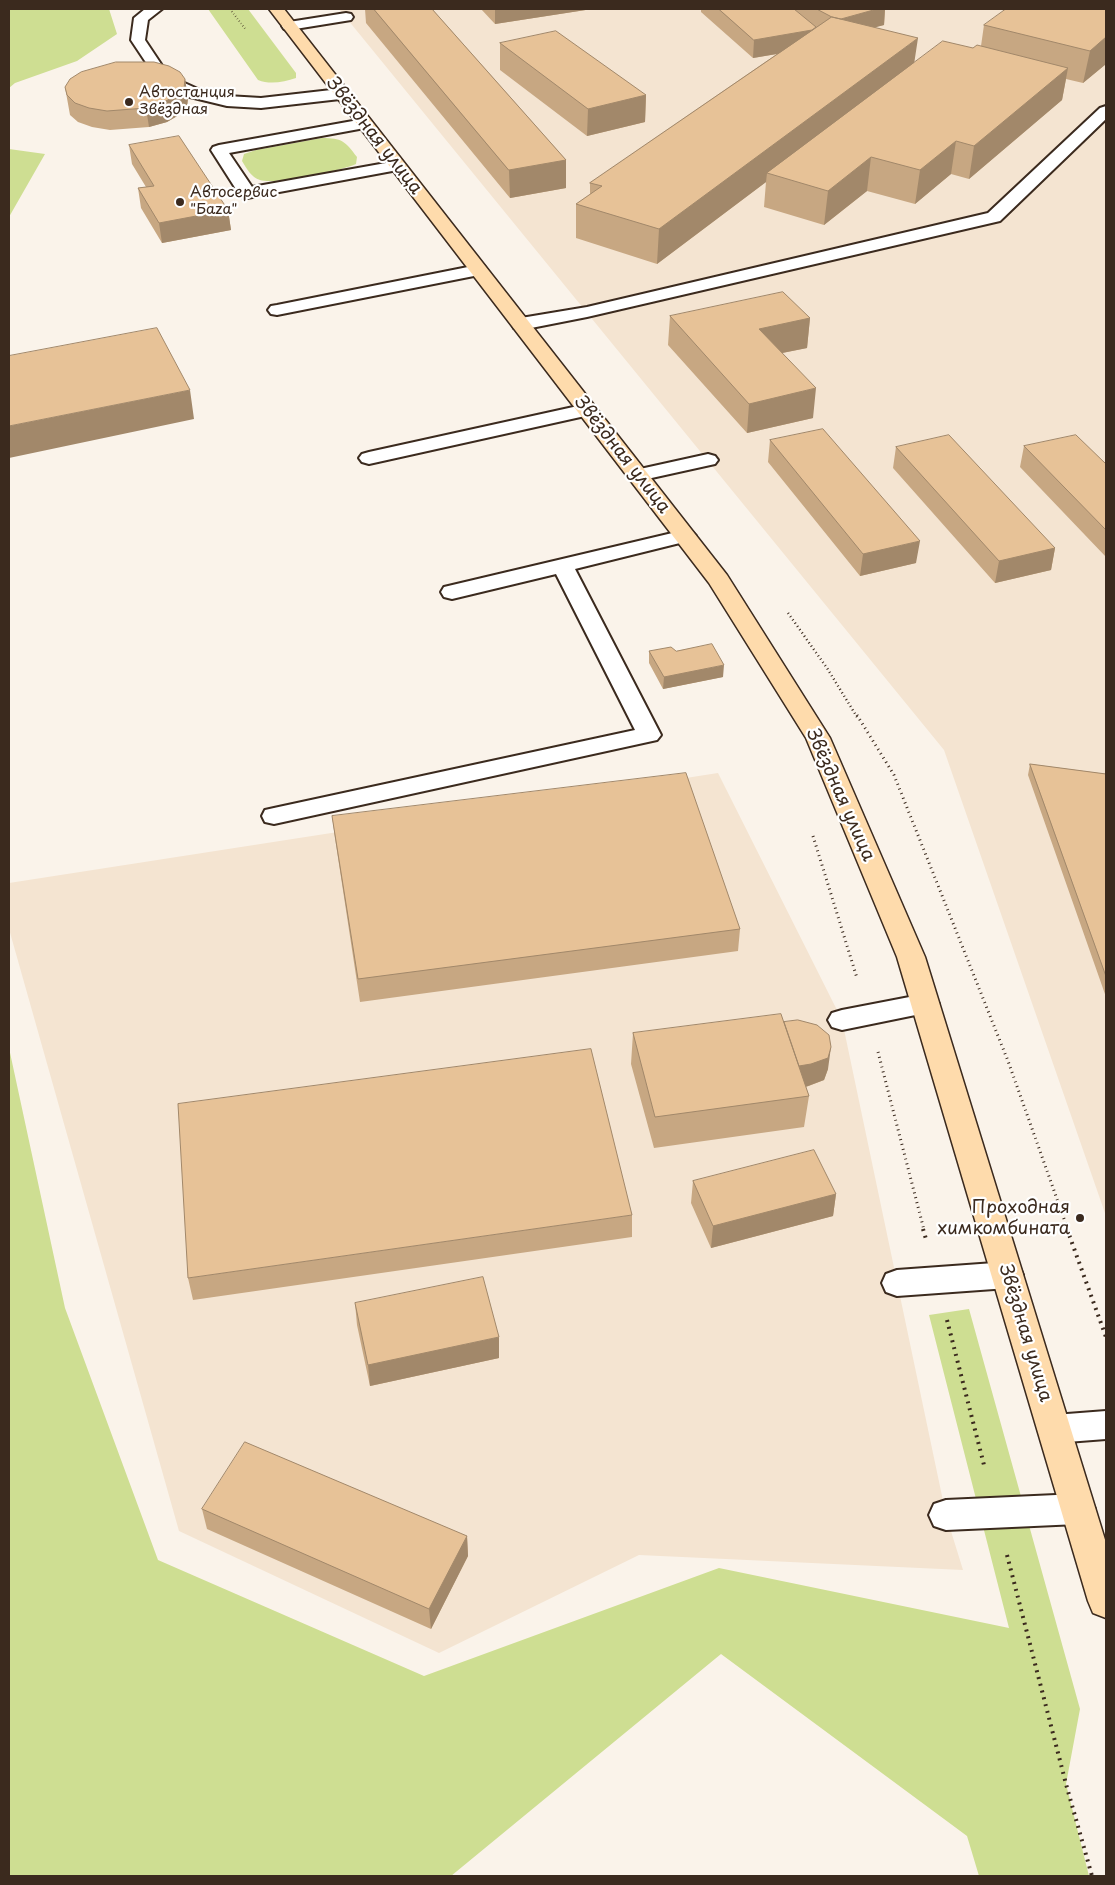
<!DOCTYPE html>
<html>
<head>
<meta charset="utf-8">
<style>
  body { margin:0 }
  #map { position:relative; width:1115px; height:1885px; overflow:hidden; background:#faf3ea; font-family:"Playpen Sans",sans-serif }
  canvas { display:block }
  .frame { position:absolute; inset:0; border:10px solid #3b2a1e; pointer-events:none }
</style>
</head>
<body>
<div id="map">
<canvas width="1115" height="1885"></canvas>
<div class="frame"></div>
</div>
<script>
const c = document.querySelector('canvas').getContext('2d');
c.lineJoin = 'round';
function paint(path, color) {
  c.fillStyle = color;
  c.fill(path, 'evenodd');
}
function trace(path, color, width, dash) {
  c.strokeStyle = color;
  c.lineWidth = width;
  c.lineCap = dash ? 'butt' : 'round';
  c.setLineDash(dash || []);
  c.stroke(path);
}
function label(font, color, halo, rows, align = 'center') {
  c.font = font + ' "Playpen Sans",sans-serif';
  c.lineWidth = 4.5;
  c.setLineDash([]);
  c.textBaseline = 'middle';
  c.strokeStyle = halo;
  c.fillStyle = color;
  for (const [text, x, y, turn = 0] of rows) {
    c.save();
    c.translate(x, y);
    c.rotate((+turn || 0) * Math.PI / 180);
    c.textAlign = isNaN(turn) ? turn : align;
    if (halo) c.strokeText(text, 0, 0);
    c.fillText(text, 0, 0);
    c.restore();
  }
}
paint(new Path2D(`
  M339,9H1106V1216L944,750Z
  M718,773L842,1020L946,1515L963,1570L639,1555L439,1653L179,1531L9,929V883Z`), '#f4e4d1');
paint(new Path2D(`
  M9,9H109L117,34L77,61L15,83L9,88Z
  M208,9H248L296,73V78C284,82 270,85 258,80Z
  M322,138C342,138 345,141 357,157L356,164C340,171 276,185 260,180C251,177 247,169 242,161L244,154L256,150Z
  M9,149L45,154L9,217Z
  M9,1048L65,1308L158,1560L424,1676L719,1568L1009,1628L929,1315L969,1309L1080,1709L1066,1784L1089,1876H979L967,1836L721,1654L451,1876H9Z`), '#cede92');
const service = new Path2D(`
  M145,9H162L148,20L145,40L169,76L200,90L227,96L261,98L340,89L345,91L348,94L345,97L340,99L261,108L227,106L190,97L159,82L131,40L134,18Z
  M346,13L351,14L353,17L351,20L289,30L284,29L282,26L284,23L289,22Z
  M1106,106V119L1000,221L587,317L521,330L514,328L512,324L514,320L521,318L587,307L988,213L1100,108Z
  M364,119L370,121L372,124L370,127L229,153L252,187L397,161L403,163L405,166L403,169L247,198L241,197L211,150L213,147L219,145Z
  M478,265L484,266L487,270L484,274L277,315L271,314L268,310L271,306L277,305Z
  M587,404L594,406L597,410L594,414L369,464L362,462L359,458L362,454L369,452Z
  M708,454L715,456L718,460L715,464L638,481L631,479L628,475L631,471Z
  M685,530L692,532L696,536L692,540L575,569L661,735L657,740L274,824L265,822L262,816L265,810L274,808L635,730L556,574L452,599L444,597L441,592L444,587Z
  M925,994L935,997L939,1004L935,1011L842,1030L832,1027L828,1020L832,1013L842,1010Z
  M1008,1262L1019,1266L1023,1275L1019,1284L1008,1288L897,1296L886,1292L882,1283L886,1274L897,1270Z
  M1106,1411V1439L1054,1443L1043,1439L1038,1429L1043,1419L1054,1415Z
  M1078,1494L1090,1498L1095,1509L1090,1520L1078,1524L946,1530L934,1526L929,1515L934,1504L946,1500Z`);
const primary = new Path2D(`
  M269,9H284L727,575L830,738L925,957L1106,1543V1618L1093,1613L1088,1601L897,957L806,738L709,583Z`);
trace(service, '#3b2a1e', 4);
trace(primary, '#3b2a1e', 3);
trace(new Path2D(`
  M230,9L246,30`), '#3b2a1e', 2, [0.5, 2.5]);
trace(new Path2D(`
  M788,613L827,668L857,717`), '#3b2a1e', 2.5, [1, 3]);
trace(new Path2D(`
  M857,715L894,775L1008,1061L1068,1230
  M813,836L857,978
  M878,1052L924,1230`), '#3b2a1e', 3, [1, 4]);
trace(new Path2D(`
  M923,1229L926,1239
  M1067,1229L1106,1337
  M947,1320L985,1469
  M1007,1555L1066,1784L1092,1876`), '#3b2a1e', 4, [2, 5]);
paint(service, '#fff');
paint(primary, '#fedbac');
paint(new Path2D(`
  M365,9H432L566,160V188L510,198L366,23Z
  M481,9H592L495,24Z
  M701,9H885L884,25L874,27L914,63L981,46L984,25L1106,9V64L1083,83L1066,79L1062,100L969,179L951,174L915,204L867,191L824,225L764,207L766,182L657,264L576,238V204L590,195V183L777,54L753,58L701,12Z
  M500,43L646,95L645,122L587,136L500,70Z
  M185,79L188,98L187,107L179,115L167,122L149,127L110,130L92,127L78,122L70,115L65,87Z
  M129,145L228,210L231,230L162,243L141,208L138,188L146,187L132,164Z
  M670,316L810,318L807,348L782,353L813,418L747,433L668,345Z
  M770,440L916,563L860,576L768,462Z
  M1024,446L1106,464V557L1020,467Z
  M896,447L1055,548L1051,570L995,583L893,468Z
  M649,651H676L723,677L663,689L649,663Z
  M1030,764L1106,774V997L1028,775Z
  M332,816L740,929L738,951L360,1002L335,838Z
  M784,1022L828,1069L824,1080L806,1087L809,1096L804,1127L654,1148L631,1064L633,1033Z
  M693,1181L836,1194L833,1216L711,1248L691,1203Z
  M632,1215V1237L193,1300L188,1278Z
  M355,1303L499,1358L370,1386L357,1325Z
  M202,1509L467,1536L468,1556L431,1629L207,1529Z`), '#c7a782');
paint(new Path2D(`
  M495,9H592L495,24Z
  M877,9H885L884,25L836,38L838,20Z
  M818,29L817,47L753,58L754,40Z
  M1106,37V64L1083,83L1090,51Z
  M918,38L913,71L767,173L766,182L657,264L659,229Z
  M1068,68L1062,100L969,179L974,146Z
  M185,79L188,98L187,107L179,115L167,122L149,127L146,108Z
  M646,95L645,122L587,136L588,109Z
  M956,141L951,174L915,204L920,170Z
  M871,157L867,191L824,225L828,191Z
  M566,160V188L510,198L509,170Z
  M228,210L231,230L162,243L159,223Z
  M810,318L807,348L757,358L759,329Z
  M816,388L813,418L747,433L749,404Z
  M190,390L194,419L9,458V426Z
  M920,541L916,563L860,576L863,554Z
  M1055,548L1051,570L995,583L999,561Z
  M724,665L723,677L663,689L664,677Z
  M831,1047L828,1069L824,1080L808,1086L792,1089L795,1067Z
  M836,1194L833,1216L711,1248L713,1226Z
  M499,1337V1358L370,1386L368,1365Z
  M467,1536L468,1556L431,1629L429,1609Z`), '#a2886a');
const building = new Path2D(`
  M374,9H432L566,160L509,170Z
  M719,9H794L816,27L812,30L754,40Z
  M817,9H877L841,19L832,17Z
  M1006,9H1106V37L1090,51L984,25Z
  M832,17L918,38L659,229L576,204L602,186L590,183Z
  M556,31L646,95L588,109L500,43Z
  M943,41L973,48L977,45L1068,68L974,146L956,141L920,170L871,157L828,191L767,173Z
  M116,62H154L169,66L180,72L185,79L184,88L177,95L164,102L146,108L107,111L89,108L75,103L67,95L65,87L70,79L81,72Z
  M179,136L228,210L159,223L138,188L154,186L129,145Z
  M783,292L810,318L759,329L816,388L749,404L670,316Z
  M157,328L190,390L9,426V356Z
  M823,429L920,541L863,554L770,440Z
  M949,435L1055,548L999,561L896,447Z
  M1076,435L1106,464V530L1024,446Z
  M712,644L724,665L664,677L649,651L671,647L676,651Z
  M1030,764L1106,774V976Z
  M686,773L740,929L358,979L332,816Z
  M781,1014L809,1096L655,1117L633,1033Z
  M798,1020L817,1025L829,1035L831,1047L828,1058L811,1064L799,1066L784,1022Z
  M591,1049L632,1215L188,1278L178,1104Z
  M814,1150L836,1194L713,1226L693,1181Z
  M483,1277L499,1337L368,1365L355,1303Z
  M245,1442L467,1536L429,1609L202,1509Z`);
paint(building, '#e7c297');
trace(building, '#a2886a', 1);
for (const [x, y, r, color] of [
  [129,102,5,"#3b2a1e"],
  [180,202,5,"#3b2a1e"],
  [1080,1218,5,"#3b2a1e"]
]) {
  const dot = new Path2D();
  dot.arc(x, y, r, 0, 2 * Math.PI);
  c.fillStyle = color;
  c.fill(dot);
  trace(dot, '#fff', 2);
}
label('15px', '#3b2a1e', '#fff', [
  ["Автостанция",139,93],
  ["Звёздная",139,110],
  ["Автосервис",190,193],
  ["\"Баzа\"",190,210]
], 'left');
label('18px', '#3b2a1e', '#fff', [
  ["Звёздная улица",374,136,52],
  ["Звёздная улица",622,455,52],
  ["Звёздная улица",840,795,66],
  ["Звёздная улица",1025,1333,73]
]);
label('18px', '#3b2a1e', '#fff', [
  ["Проходная",1070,1208],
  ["химкомбината",1070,1229]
], 'right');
</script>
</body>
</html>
